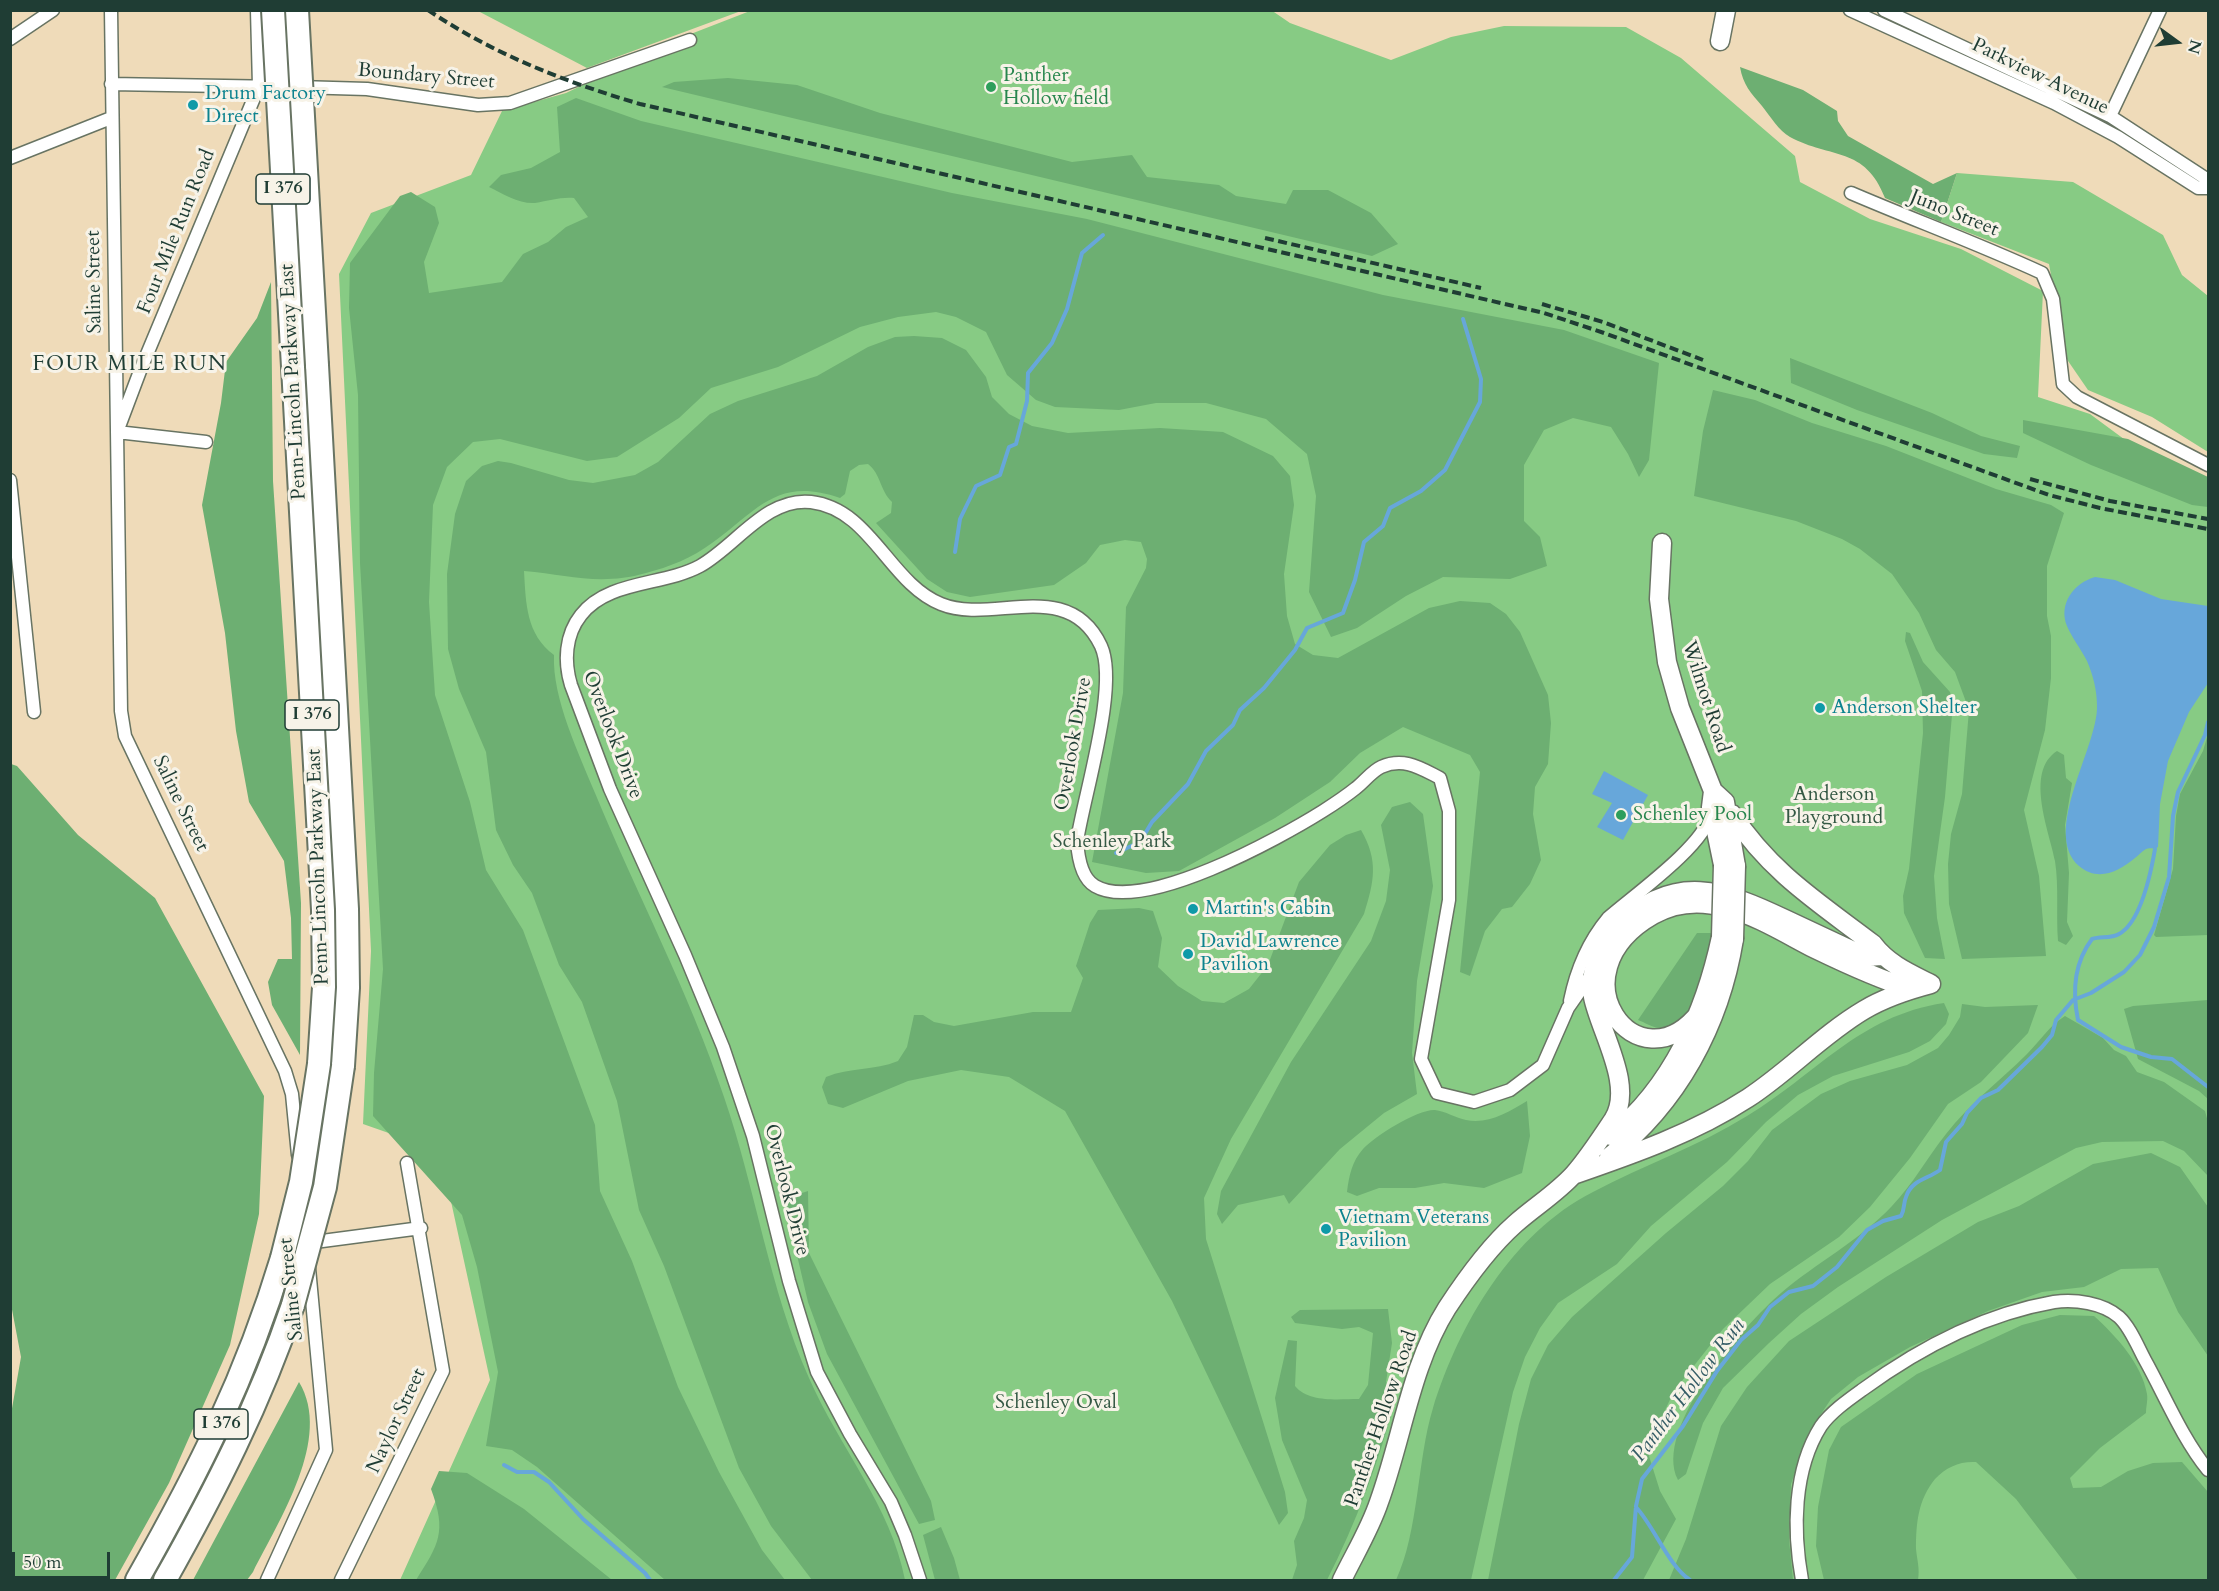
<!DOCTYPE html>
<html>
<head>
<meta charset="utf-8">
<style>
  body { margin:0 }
  #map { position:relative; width:2219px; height:1591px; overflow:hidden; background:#efdbb9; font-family:Cardo,serif }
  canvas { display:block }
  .frame { position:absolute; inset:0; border:12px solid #1f3d34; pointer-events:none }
  .north { position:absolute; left:2147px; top:12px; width:60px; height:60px; -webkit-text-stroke:4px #f7f3e8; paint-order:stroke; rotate:105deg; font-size:16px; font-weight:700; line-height:24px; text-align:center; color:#1f3d34 }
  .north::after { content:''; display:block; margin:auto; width:21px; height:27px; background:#1f3d34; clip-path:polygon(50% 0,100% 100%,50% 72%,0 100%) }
  .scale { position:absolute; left:12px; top:1552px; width:98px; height:27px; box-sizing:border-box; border:3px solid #1f3d34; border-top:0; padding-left:8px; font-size:18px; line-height:21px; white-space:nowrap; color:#1f3d34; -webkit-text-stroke:4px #f7f3e8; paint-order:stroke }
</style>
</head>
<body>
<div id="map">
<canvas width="2219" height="1591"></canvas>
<div class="frame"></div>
<div class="north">N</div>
<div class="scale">50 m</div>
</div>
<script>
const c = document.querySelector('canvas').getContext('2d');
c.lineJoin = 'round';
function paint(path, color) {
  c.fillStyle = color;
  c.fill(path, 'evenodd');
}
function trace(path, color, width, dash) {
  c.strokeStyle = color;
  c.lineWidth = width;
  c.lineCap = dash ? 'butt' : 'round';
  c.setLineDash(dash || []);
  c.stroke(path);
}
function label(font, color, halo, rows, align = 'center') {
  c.font = font + ' Cardo,serif';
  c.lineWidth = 6;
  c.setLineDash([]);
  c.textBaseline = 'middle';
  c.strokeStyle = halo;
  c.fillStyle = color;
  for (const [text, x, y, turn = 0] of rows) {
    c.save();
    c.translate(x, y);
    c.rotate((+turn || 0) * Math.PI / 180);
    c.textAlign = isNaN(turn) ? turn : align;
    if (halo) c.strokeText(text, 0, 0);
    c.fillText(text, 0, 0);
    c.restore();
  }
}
paint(new Path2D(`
  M1271,10L1290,23L1391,60L1451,37L1504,26L1626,27L1681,58L1795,156L1800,182L1870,219L1961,249L2043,291L2038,397L2090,414L2208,501V1580H400L490,1380L440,1151L363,1124L371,951L339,274L371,213L471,175L502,111L566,93L683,37L750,11Z
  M478,11H741L587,68Z
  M1957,173L2073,182L2163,235L2182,275L2208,296V452L2152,417L2088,390L2066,358L2049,264L1941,222Z`), '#87cb84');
paint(new Path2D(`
  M1740,67L1803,90L1837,111L1838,121L1848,136L1933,184L1957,173L1941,222L1885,198C1865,146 1831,159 1790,137C1779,131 1770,116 1762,106C1751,93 1743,85 1740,67Z
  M728,78L797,85L880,113L1072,162L1132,155L1147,177L1219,185L1236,196L1286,204L1293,190H1328L1371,213L1398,244L1372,256L662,87L674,82Z
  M576,98L641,121L952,193L1087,219L1383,295L1564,330L1659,363L1649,460L1639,477L1628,454L1611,427L1573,418L1544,430L1524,465V521L1540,537L1547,566L1510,579L1443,577L1406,596L1357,628L1331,637L1309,592L1316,496L1307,454L1266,419L1206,403H1156L1119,410L1055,407L1036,400L1007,375L986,332L956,317L936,312L898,317L860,327L778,367L711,388L679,418L617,457L587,461L500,439L473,442L447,467L433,505L429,602L435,695L470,802L486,870L523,930L595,1125L600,1191L632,1261L678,1387L719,1472L762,1550L785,1580H665L537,1467L512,1450L486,1446L498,1372L477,1267L462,1215L373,1116L374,1073L383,969L360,563L358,395L349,308L350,263L400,196L411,192L435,207L439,223L424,262L429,293L502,282L523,254L548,242L566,227L588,217L574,198C559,197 549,201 535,203C519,204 503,194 489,187L501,175L531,168L560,152L557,107Z
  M271,282L273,481L301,903L300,1055L272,1005L268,982L278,959H292L291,918L284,861L249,802L236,731L225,633L202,505L221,403L226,362L257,318Z
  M914,336L942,338L966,350L986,377L992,397L1009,414L1032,426L1068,433L1160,428L1223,432L1273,456L1290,476L1294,505L1284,574L1287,616L1295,644L1313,655L1338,658L1429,608L1460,601L1490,603L1506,614L1520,632L1548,695L1551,723L1548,764L1535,787L1533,814L1541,860L1530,884L1512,907L1502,909L1485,931L1470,976L1460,972L1480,772L1470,755L1403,727L1360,753L1330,782L1275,818L1179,871L1146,873L1092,862L1123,693L1126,607L1146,568L1147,559L1141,542L1125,540L1100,545L1086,563L1054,585L970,597L947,592L927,579L876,523L891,513L892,502C880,491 881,474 868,464L859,465L850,471L845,494L840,498C777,476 758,510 712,543C692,558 669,567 646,573C600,586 569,575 524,571C526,604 526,634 554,655C552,698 579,754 595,793C637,895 689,992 724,1097C756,1190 769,1288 809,1378C839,1447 891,1506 905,1580H812L771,1526L739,1468L664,1266L639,1210L617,1101L582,1002L559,965L532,893L513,865L496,830L486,752L459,689L448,649L447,574L455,514L466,481L482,466L498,461L511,463L569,480L593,483L635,475L658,462L710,414L738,401L817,376L868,347L895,337Z
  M1790,358L1932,413L1981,436L2020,446L2017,458L1984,454L1857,410L1791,383Z
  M1713,390L1755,400L1812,423L1886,446L1996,489L2051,505L2064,513L2047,566V616L2051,636V678L2045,730L2024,810L2039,876L2046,956L1962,959L1949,904L1948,864L1951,834L1962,794L1969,710L1955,672L1936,650L1919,613L1892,574L1860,549L1842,539L1796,521L1694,496L1703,431Z
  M2023,420L2128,439L2208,477V507L2192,505L2091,465L2023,433Z
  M1906,632L1910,633L1923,662L1950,692L1953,703L1945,797L1934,876L1937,918L1945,959L1925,958L1904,913L1903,896L1909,869L1923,733L1922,691L1905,641Z
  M2208,734V935L2156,937L2154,935L2173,869L2176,816L2180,794L2203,751Z
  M2057,751L2064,755L2066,778L2072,783L2065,825L2069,873L2067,922L2073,936L2066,945L2058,941C2056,915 2059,887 2055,861C2050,833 2024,772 2057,751Z
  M11,764L17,766L78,835L155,898L264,1096L259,1214L230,1345L169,1483L115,1580H11V1414L21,1357L10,1299Z
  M1410,802L1423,814L1433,886L1417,981L1412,1053L1417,1094L1384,1113L1340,1149L1289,1204L1284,1195L1238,1205L1222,1224L1217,1214L1221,1191L1291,1062L1371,941L1386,901L1390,870L1381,825L1392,807Z
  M1361,830C1379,861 1374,882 1364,914L1231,1139L1204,1198L1206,1239L1285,1492L1288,1513L1279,1525L1172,1301L1065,1111L1009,1077L961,1070L908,1081L843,1108L828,1104L822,1087L826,1077C850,1067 874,1071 898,1061L907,1047L914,1015H923L934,1022L954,1026L1033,1012H1071L1083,978L1076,966L1090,923L1098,910L1139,908L1153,911L1162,938L1158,967L1178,986L1202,1001L1224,1003L1249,989L1268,965L1299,882L1330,845L1346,835Z
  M1697,933H1713C1706,960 1698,1029 1660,1028C1653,1028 1644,1022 1638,1020Z
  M2208,1000V1099L2199,1091L2138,1059L2124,1009L2133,1006Z
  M1944,1003L1949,1014L1946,1024L1930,1041L1909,1052L1833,1076L1798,1095L1766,1122L1727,1162L1651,1226L1617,1264L1558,1303L1540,1328L1525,1357L1513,1392L1471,1580H1396C1419,1531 1417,1460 1433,1408C1459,1324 1512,1233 1593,1192C1644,1165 1697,1147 1747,1116C1817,1074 1858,1016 1944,1003Z
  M1962,1004L1985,1007L2038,1005L2028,1033L1981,1082L1948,1104L1910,1158L1870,1207L1839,1237L1770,1284L1723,1329L1674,1391L1654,1434L1649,1456L1660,1491L1676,1519L1643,1580H1488L1519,1424L1531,1379L1548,1345L1572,1317L1666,1233L1723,1186L1748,1161L1772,1130L1821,1094L1850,1081L1907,1065L1938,1048L1949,1035L1960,1017Z
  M2065,1016L2103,1038L2114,1050L2126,1056L2137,1072L2164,1082L2205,1111L2208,1122V1176L2184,1151L2163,1141L2102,1142L2076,1148L1942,1220L1838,1287L1801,1314L1769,1343L1723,1388L1703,1423L1686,1474L1678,1480C1652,1429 1744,1325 1781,1293C1816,1263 1859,1241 1892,1206C1913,1184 1927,1158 1946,1134C1970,1103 2000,1081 2027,1054C2040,1041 2049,1026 2065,1016Z
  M1527,1101L1530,1136L1522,1173L1484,1188L1444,1183L1415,1188H1379L1357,1196L1347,1192C1349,1176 1352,1161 1363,1149C1375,1136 1418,1109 1435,1110C1445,1111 1456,1118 1466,1120C1487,1125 1509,1112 1527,1101Z
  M2151,1153L2180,1167L2208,1207V1356L2178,1312L2158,1268L2121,1269L2084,1287L2042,1292L1988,1311L1910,1347L1858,1377L1831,1399L1809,1432L1791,1484L1789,1540L1793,1580H1669L1686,1539L1721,1426L1747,1387L1789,1341L1886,1277L1978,1222L2019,1206L2093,1164Z
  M808,1191L809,1253L931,1501L935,1520L919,1524L827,1354L808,1302L785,1204L790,1197Z
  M1388,1309L1392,1343L1386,1382L1395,1400C1379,1462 1356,1523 1327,1580H1292L1297,1565L1294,1541L1304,1518L1307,1500L1282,1440L1275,1398L1288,1340L1297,1341L1295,1386C1309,1403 1338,1399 1359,1399L1368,1385L1373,1333L1359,1327L1342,1329L1295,1323L1291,1317L1300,1310Z
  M2060,1315L2094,1316C2116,1336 2142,1364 2147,1394C2148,1400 2146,1407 2146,1413L2100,1448L2070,1478L2073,1488L2101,1487L2128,1471L2153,1463L2182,1462L2208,1492V1580H2078L2016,1499L1976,1462C1960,1461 1946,1467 1935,1479C1918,1500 1916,1523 1916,1549C1917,1560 1920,1568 1918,1580H1824L1816,1546L1818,1507L1829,1450L1841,1427L1917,1374L2022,1325Z
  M299,1382C333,1438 279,1520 253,1572L247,1580H193Z
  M439,1471L467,1473L524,1509L612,1580H416C439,1544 447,1532 431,1489Z
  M941,1527L954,1558L960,1580H935L923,1535Z`), '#6daf72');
paint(new Path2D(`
  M2095,577L2115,580L2161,599L2208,606V683L2189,712L2168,761L2160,804L2158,847C2154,850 2150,847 2146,849C2142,851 2138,856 2135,858C2118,872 2098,882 2079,866C2041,832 2098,747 2097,706C2097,690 2093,675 2087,661C2081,649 2072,638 2067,626C2058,604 2074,583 2095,577Z
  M1604,771L1648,795L1623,840L1597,827L1612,803L1592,794Z`), '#67a7da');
trace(new Path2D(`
  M955,552L960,519L976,486L1000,475L1009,447L1016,444L1027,401L1028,373L1052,343L1067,309L1082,253L1103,235
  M2155,849C2151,872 2141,922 2119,934C2110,939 2101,936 2092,939C2074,963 2072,991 2078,1020L2121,1047L2151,1057L2172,1059L2208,1087
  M1116,853L1140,842L1152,822L1188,784L1206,751L1233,725L1240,710L1264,688L1295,650L1307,628L1343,613L1355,580L1364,542L1383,526L1390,508L1421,491L1445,470L1480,402L1481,379L1463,319
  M504,1465L517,1472H534L549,1482L583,1519L645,1573L650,1580
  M1636,1507C1655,1528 1668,1565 1690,1580
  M1614,1580L1632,1557L1636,1506L1642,1479L1683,1426L1717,1371L1741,1340L1758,1325L1770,1307L1789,1292L1813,1286L1837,1267L1867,1230L1883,1221L1901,1216C1905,1209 1903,1204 1906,1197C1911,1180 1928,1179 1940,1170L1946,1142L1962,1124L1967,1113L1981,1098L1998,1090L2042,1047L2052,1035L2056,1020L2073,1000L2091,993L2124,972L2140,955L2154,927L2169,877L2173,816L2178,792L2205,735L2208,722`), '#67a7da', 4);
const minor = new Path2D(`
  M111,10L121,711L125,736L285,1071L292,1094L298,1155
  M1850,10L2054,103L2118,137L2198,188H2208
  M1884,10L2110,116L2205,178L2206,187
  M10,39L53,10
  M111,84L281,87
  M299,87L367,89L478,105L510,103L690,40
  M2110,116L2160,10
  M10,158L111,118
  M1851,193C1914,220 1979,244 2042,273L2053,299L2063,384L2077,397L2208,465
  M206,442L117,432L140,371L259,86L257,10
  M10,480L34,712
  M1570,1001C1576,971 1588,942 1608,918C1633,896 1705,845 1710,815
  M307,1243L421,1228
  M267,1580L326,1450L309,1268
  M341,1580L443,1371L407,1163
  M920,1580L905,1535L891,1502L850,1434L817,1372L789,1281L753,1136L723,1047L685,955L610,789L571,685C564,662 565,635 581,615C608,580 663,586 700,566C736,546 766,497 811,502C871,509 889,583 941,604C992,625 1068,576 1101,646C1119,685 1084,795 1077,841C1078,856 1081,878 1095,886C1143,914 1280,838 1323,811C1334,804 1346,796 1356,788C1364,782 1372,771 1381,767C1404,757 1420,768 1440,778L1449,811V900L1421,1059L1437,1093L1474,1102L1510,1090L1543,1065L1568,1008L1591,975
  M1802,1580C1793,1531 1793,1470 1821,1426C1831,1412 1848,1400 1862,1390C1918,1349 1985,1314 2054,1302C2075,1299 2103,1303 2119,1317C2130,1327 2138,1347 2145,1360C2165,1396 2182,1438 2208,1470`);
const secondary = new Path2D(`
  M1720,41L1726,10
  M1662,543L1659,599L1667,662L1680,708L1713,791L1725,802L1736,866
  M1713,791L1711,807L1723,865
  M1732,814C1771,873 1818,902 1873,944C1888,964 1909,973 1931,984
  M1700,1012C1638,1091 1550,974 1653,915C1708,883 1766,924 1815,949C1846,964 1878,979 1911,989
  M1611,1136C1672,1087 1705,1012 1721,937
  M1609,1157C1678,1103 1720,1025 1734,939
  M1573,1175C1634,1154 1694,1133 1748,1098C1788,1072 1822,1035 1864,1010C1884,998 1908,990 1931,984
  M1342,1580C1354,1555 1370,1529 1379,1502C1402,1439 1411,1365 1447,1308C1466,1279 1489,1247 1515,1224C1534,1207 1557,1193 1574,1174C1588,1158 1601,1138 1613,1120C1635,1086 1600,1032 1593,997C1588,972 1601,945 1618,927C1674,871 1724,890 1787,920C1813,932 1840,945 1866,957L1882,956`);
const motorway = new Path2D(`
  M317,365L347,909L348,988L343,1066
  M293,367L323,910L324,987L319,1064
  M137,1580C198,1472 246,1378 282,1258
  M165,1580C215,1491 260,1403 293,1305`);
trace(minor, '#687463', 15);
trace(secondary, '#687463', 21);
trace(motorway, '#687463', 26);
trace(minor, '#fff', 12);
trace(secondary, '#fff', 18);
trace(motorway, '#fff', 22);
trace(new Path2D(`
  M428,10C493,54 565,82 640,104L1544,313L1604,333L2049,495L2100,508L2208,529
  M1265,238L1481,288
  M1542,304L1603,322L1703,360
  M2030,479L2110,501L2208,519`), '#1f3d34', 4, [9, 4.5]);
const secondaryBridge = new Path2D(`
  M1721,937L1723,865
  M1734,939L1736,866`);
const motorwayBridge = new Path2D(`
  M273,10L293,367
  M297,10L317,365
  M282,1258L301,1182L319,1064
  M293,1305L325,1187L343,1066`);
trace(secondaryBridge, '#687463', 21, []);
trace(motorwayBridge, '#687463', 26, []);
trace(secondaryBridge, '#fff', 18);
trace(motorwayBridge, '#fff', 22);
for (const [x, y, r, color] of [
  [991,87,6,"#2e9e5b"],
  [193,105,6,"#0f9aa8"],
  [1820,708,6,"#0f9aa8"],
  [1621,815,6,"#2e9e5b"],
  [1193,909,6,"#0f9aa8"],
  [1188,954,6,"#0f9aa8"],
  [1326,1229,6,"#0f9aa8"]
]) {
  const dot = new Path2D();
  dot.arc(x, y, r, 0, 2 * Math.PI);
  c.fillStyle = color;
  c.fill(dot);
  trace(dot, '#f7f3e8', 2);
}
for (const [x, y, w] of [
  [283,189,54],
  [312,715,54],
  [221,1424,54]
]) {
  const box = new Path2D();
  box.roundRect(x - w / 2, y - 15, w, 30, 4.5);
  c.fillStyle = '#f7f3e8';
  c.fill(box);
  trace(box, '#1f3d34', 1.5);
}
label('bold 18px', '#1f3d34', null, [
  ["I 376",283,189],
  ["I 376",312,715],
  ["I 376",221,1424]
]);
label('20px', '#27864d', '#f7f3e8', [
  ["Panther",1003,76],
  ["Hollow field",1003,99],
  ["Schenley Pool",1633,815]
], 'left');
label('20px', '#1f3d34', '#f7f3e8', [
  ["Boundary Street",426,77,5],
  ["Parkview Avenue",2040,77,26],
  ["Juno Street",1954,214,22],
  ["Four Mile Run Road",177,232,-68],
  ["Saline Street",95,282,-91],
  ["Penn-Lincoln Parkway East",294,382,-93],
  ["Wilmot Road",1705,697,72],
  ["Overlook Drive",612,735,69],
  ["Overlook Drive",1074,744,-80],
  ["Saline Street",180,804,64],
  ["Penn-Lincoln Parkway East",319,867,-92],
  ["Overlook Drive",786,1190,76],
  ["Saline Street",292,1289,-96],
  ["Panther Hollow Road",1382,1419,-71],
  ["Naylor Street",397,1421,-65]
]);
label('20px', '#0d838f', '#f7f3e8', [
  ["Drum Factory",205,94],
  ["Direct",205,117],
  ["Anderson Shelter",1832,708],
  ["Martin's Cabin",1205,909],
  ["David Lawrence",1200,942],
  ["Pavilion",1200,965],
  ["Vietnam Veterans",1338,1218],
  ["Pavilion",1338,1241]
], 'left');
label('20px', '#345944', '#f7f3e8', [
  ["Anderson",1834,795],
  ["Playground",1834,818],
  ["Schenley Park",1112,842],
  ["Schenley Oval",1056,1403]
]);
c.letterSpacing = '1.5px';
label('21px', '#1f3d34', '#f7f3e8', [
  ["FOUR MILE RUN",130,365]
]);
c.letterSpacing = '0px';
label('italic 21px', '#355d66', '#f7f3e8', [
  ["Panther Hollow Run",1689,1391,-53]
]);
</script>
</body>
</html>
